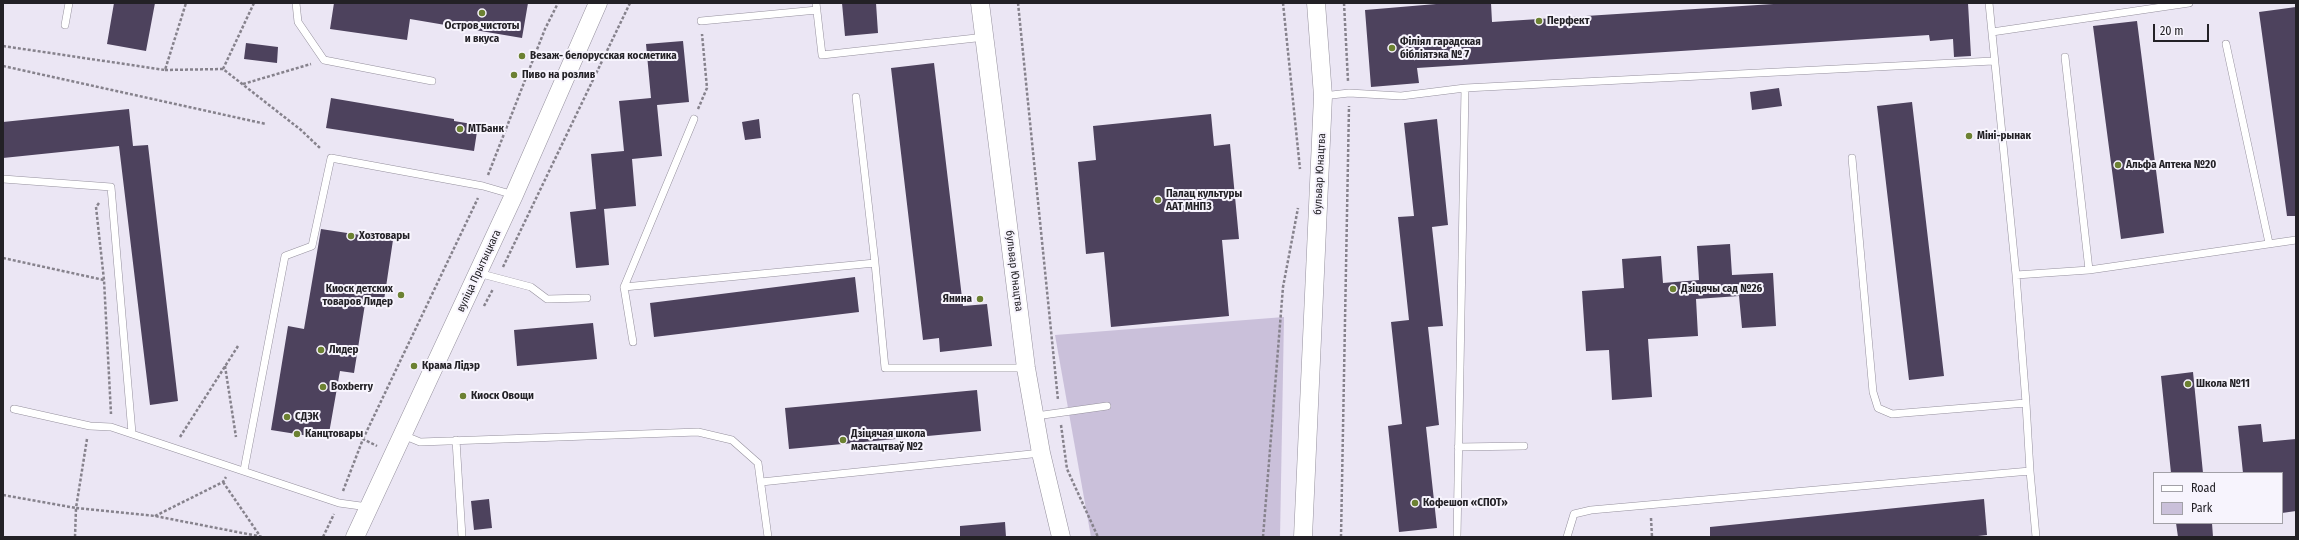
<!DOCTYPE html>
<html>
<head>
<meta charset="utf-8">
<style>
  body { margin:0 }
  #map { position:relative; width:2299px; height:540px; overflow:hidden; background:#ebe6f4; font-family:"Fira Sans Condensed",sans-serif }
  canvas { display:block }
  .frame { position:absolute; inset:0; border:4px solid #232126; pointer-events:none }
  .legend { position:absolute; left:2153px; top:472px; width:130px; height:52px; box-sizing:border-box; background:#f7f4fd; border:1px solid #a2a0a7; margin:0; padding:5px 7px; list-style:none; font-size:12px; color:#232126 }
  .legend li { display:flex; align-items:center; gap:8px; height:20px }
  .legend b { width:20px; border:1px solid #a2a0a7 }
  .scale { position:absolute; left:2153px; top:24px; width:56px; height:18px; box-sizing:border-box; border:2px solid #232126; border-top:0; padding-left:5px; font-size:12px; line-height:14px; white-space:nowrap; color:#232126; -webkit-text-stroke:3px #f7f4fd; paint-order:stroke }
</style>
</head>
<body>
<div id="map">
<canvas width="2299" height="540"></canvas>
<div class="frame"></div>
<ul class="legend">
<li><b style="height:5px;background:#fff"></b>Road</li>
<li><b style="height:11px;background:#cac0da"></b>Park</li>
</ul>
<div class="scale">20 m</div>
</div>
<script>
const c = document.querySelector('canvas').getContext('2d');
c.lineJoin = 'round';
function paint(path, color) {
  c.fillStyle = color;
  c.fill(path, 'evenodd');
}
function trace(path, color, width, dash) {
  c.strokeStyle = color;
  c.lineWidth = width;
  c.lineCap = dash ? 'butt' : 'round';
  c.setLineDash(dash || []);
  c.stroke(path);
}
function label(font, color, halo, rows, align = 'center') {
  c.font = font + ' "Fira Sans Condensed",sans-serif';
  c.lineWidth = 4;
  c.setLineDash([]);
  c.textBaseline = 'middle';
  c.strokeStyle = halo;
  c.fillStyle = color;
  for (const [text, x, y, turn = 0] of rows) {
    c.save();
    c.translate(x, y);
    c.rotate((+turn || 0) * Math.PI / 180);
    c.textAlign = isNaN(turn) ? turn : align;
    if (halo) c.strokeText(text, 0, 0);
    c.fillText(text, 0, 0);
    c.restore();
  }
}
paint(new Path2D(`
  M1284,317L1280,537H1091L1055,335Z`), '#cac0da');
paint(new Path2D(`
  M114,3H155L146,51L107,44Z
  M334,3H528L522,38L410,19L407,40L330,29Z
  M842,3H876L878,33L845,36Z
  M1448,3H1491L1492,22L1789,3H1968L1971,56L1954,57L1953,39L1930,41L1929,35L1417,68L1419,83L1371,87L1365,10Z
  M2296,7V216H2287L2259,12Z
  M2137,21L2164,233L2121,239L2093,26Z
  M683,41L689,102L657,105L662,156L632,159L636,206L604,209L609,265L576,268L570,212L596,209L591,154L624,151L619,101L651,98L646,44Z
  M246,43L278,47L277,63L244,59Z
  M934,63L963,306L987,304L992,346L940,352L939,338L923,340L891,68Z
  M1779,88L1782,106L1752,110L1750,92Z
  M331,98L454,119V121L478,125L474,151L326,128Z
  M1912,102L1944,376L1909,380L1877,106Z
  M129,109L133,146L148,145L178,401L150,405L119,146L3,158V122Z
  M1211,114L1214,146L1230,144L1239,239L1222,240L1229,316L1111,327L1104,252L1086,254L1078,162L1096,160L1093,126Z
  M759,119L761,138L745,140L742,122Z
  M1437,119L1448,225L1432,227L1443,326L1428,327L1439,425L1426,427L1437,528L1399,532L1388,426L1402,424L1391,322L1409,320L1398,217L1414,216L1404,123Z
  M321,229L393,240L383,307L365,304L354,373L340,371L328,439L271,430L288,326L304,329Z
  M1730,244L1732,275L1773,273L1776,326L1742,328L1739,296L1696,299L1698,336L1648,339L1652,397L1612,400L1609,350L1586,351L1582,291L1624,288L1622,259L1661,256L1663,283L1699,280L1697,246Z
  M855,277L859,312L654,337L650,303Z
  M593,323L597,359L517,366L514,330Z
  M2193,372L2203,473H2171L2161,376Z
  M977,390L981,431L789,449L785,408Z
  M2261,424L2263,442L2296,439V511L2282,513V473H2243L2238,426Z
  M489,499L492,528L474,530L471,501Z
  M1984,499L1987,535L1969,537H1710V527Z
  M1005,522L1006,537H960V526Z
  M2176,523H2212L2213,537H2178Z`), '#4d425d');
const service = new Path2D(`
  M296,3L298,22L324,60L432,81
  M816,3L822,55L985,37
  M701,21L817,10
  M65,25L69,3
  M1992,32L2189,3
  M2226,44L2269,243
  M2065,57L2089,270
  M1323,96L1349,93L1401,96L1465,88L1993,61
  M856,97L875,263
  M1852,158L1873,392L1878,408L1892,414L2026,403L2016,275L1989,3
  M3,179L111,187L132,433
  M478,273L531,287L547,299L587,298
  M2016,275L2089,270L2296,240
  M624,287L694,119
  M633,342L624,287L875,263L885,368H1026
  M14,409L90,426L111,427L339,503L368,507
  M1036,416L1107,406
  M403,435L420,442L698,432L732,440L758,463L768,537
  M456,440L462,537
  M1458,447L1524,446
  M244,470L285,256L312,246L331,158L483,186L514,195
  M2030,471L2036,537
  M761,482L1041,453
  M1457,537L1465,88
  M1567,537L1574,514L1591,510L2030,471L2026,403`);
const tertiary = new Path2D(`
  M980,3L1026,368L1041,453L1061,537
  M355,537L514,195L598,3
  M1303,537L1323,96L1316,3`);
trace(service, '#95909d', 8);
trace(tertiary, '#95909d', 19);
trace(new Path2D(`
  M254,3L223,69L301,130L321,149
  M1018,3L1058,400
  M1283,3L1300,169
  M1344,3L1348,81
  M3,46L165,70L186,3
  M3,66L266,124
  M165,70L223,69
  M243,84L311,64
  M698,109L707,88L702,34
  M488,175L545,29L558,3
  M99,203L96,207L104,280L111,414
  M3,258L104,280
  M503,267L630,3
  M484,306L493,289
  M225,366L236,437
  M1061,425L1067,469L1098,537
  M180,437L238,346
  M87,439L76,508L155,516L263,537
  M363,439L478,198
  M223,482L260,536
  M343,491L363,439L377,446
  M3,495L76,508L75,537
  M155,516L223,482L226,477
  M1651,518L1652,537
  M323,537L334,514
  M1263,537L1283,287L1298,208
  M1341,537L1349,106`), '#86828c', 2.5, [3, 2]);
trace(service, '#fff', 7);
trace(tertiary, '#fff', 18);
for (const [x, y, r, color] of [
  [482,13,4,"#6c8132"],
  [1539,21,4,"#6c8132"],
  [1392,48,4,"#6c8132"],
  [522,56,4,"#6c8132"],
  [514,75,4,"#6c8132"],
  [460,129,4,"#6c8132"],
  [1969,136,4,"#6c8132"],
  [2118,165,4,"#6c8132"],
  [1158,200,4,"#6c8132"],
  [351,236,4,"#6c8132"],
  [1673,289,4,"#6c8132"],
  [401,295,4,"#6c8132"],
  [980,299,4,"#6c8132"],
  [321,350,4,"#6c8132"],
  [414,366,4,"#6c8132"],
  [2188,384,4,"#6c8132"],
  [323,387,4,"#6c8132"],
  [463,396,4,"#6c8132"],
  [287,417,4,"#6c8132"],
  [297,434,4,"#6c8132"],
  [843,440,4,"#6c8132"],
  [1415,503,4,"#6c8132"]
]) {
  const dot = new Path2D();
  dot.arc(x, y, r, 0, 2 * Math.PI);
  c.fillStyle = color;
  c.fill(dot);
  trace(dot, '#f7f4fd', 1.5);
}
label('bold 11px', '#232126', '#f7f4fd', [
  ["Перфект",1547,21],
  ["Остров чистоты",482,26,"center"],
  ["и вкуса",482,39,"center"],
  ["Філіял гарадская",1400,42],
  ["бібліятэка № 7",1400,55],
  ["Везаж- белорусская косметика",530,56],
  ["Пиво на розлив",522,75],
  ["МТБанк",468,129],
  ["Міні-рынак",1977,136],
  ["Альфа Аптека №20",2126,165],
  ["Палац культуры",1166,194],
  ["ААТ МНПЗ",1166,207],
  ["Хозтовары",359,236],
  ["Киоск детских",393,289,"right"],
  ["товаров Лидер",393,302,"right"],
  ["Дзіцячы сад №26",1681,289],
  ["Янина",972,299,"right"],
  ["Лидер",329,350],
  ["Крама Лідэр",422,366],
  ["Школа №11",2196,384],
  ["Boxberry",331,387],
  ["Киоск Овощи",471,396],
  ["СДЭК",295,417],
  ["Канцтовары",305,434],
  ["Дзіцячая школа",851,434],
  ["мастацтваў №2",851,447],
  ["Кофешоп «СПОТ»",1423,503]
], 'left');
label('11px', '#232126', '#f7f4fd', [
  ["бульвар Юнацтва",1320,174,-87],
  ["вуліца Прытыцкага",479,271,-65],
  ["бульвар Юнацтва",1014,271,83]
]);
</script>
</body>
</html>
